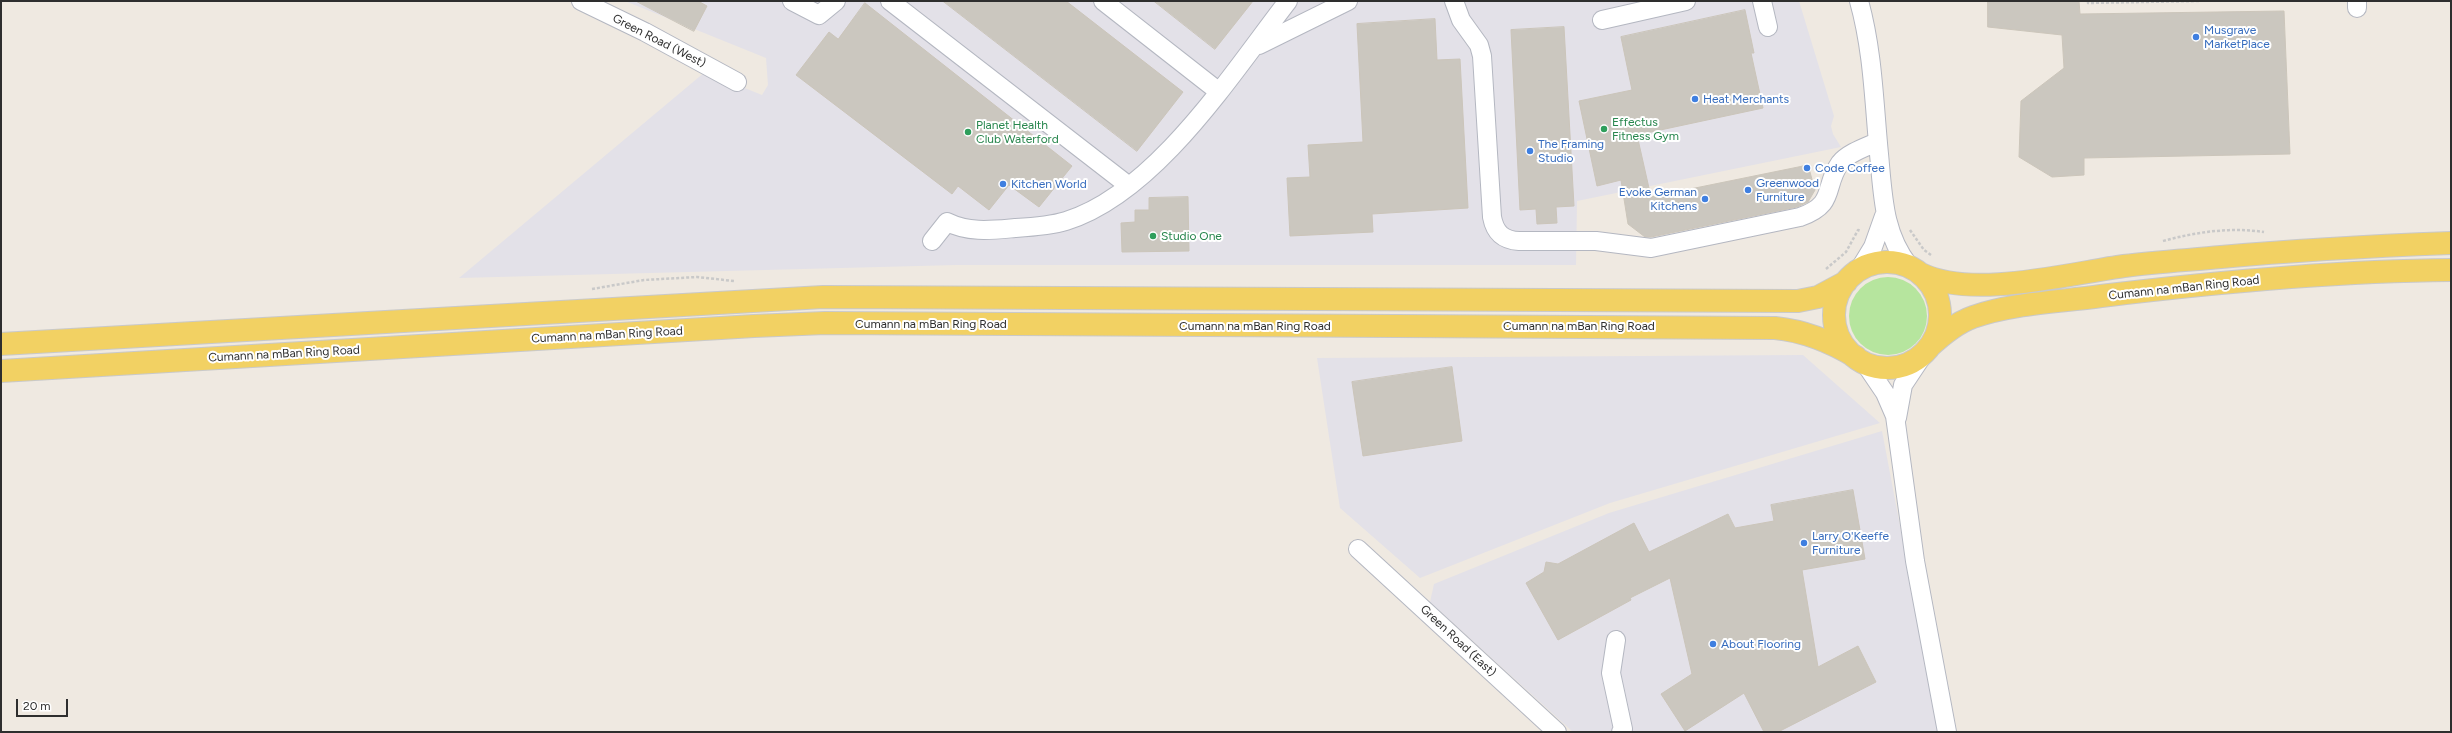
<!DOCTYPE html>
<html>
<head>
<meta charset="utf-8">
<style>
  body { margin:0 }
  #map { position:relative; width:2452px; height:733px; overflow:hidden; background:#efe9e1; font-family:Figtree,sans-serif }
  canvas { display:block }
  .frame { position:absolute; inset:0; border:2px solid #2e2e2e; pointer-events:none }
  .scale { position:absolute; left:16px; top:699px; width:52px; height:18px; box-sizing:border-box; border:2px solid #2e2e2e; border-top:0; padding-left:5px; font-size:12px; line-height:14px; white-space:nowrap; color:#2e2e2e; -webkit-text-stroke:3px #fff; paint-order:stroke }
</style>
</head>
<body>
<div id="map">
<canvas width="2452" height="733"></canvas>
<div class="frame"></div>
<div class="scale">20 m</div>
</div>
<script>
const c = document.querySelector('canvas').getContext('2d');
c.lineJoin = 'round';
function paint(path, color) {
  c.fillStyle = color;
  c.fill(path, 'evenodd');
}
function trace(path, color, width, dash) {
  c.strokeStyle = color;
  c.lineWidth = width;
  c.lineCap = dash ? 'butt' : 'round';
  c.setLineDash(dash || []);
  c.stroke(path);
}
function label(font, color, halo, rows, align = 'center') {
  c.font = font + ' Figtree,sans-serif';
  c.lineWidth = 4;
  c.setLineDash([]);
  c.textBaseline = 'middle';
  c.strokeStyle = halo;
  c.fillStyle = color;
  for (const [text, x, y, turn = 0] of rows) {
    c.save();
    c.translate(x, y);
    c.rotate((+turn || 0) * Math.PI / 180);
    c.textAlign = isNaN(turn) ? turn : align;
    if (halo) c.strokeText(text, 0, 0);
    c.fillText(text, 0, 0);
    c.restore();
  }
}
paint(new Path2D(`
  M625,1H1799L1834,116L1831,126L1833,134L1841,147L1577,201L1576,265H956L459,278L705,72L762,95L768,85L766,58Z
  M1803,355L1880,423L1610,503L1420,578L1340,508L1317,358Z
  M1882,431L1939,732H1573L1430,602L1434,584L1609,513Z`), '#e3e1e8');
paint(new Path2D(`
  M1849 316a39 39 0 1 1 78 0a39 39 0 1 1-78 0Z`), '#b6e59e');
const building = new Path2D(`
  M636,1H698L707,6L694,31Z
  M943,1H1066L1183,92L1137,151Z
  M1154,1H1253L1215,49Z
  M1988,1H2079L2080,14L2284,11L2290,154L2084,158V175L2052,177L2019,157L2021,101L2064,68L2062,35L1988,27Z
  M865,3L1072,166L1039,207L1009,185L989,210L958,186L952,194L796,75L829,32L838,39Z
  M1745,10L1754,53H1751L1763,108L1637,135L1651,197L1808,165L1815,190L1808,202L1797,207L1651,237H1645L1628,224L1621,180L1597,186L1579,101L1632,90L1621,37Z
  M1435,19L1437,60L1460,59L1468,208L1372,214L1373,232L1290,236L1287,178L1310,177L1308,145L1363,142L1357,24Z
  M1564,27L1574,206L1556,207L1557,223L1537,224L1536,209L1520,210L1511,30Z
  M1188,197L1189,251L1122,252L1121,223L1135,222V210H1149V198Z
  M1452,367L1462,441L1363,456L1352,382Z
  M1853,490L1865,559L1802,570L1818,667L1858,646L1876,682L1778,732H1764L1744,693L1685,731L1661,694L1692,674L1670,578L1630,598L1631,600L1558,640L1526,583L1544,572L1546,562L1558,564L1634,523L1649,552L1728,514L1735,528L1774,521L1771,505Z`);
paint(building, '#cbc7bf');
trace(building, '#cbc5ba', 1);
const minor = new Path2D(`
  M581,1L645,32L737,82
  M792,1L819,15L836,1
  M890,1L1129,186
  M1103,1L1218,91
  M1454,1L1461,20L1479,45L1482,56L1492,217C1495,233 1503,240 1519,241H1596L1651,248L1800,217C1837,204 1823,187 1840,163C1848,153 1866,147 1877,142
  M1762,1L1768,27
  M1859,1C1873,51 1874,103 1879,154C1883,195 1883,233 1909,266
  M2357,1V8
  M1602,20L1686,1
  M1259,45L1348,1
  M932,241L947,222C969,233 992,230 1015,228C1032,227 1050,226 1066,221C1156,193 1232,73 1288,1
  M1859,270L1873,247L1884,216
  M1864,362L1885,393L1895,416L1915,561L1947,732
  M1897,418L1903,385L1925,352
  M1358,549L1557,732
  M1616,640L1611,673L1623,729L1621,732`);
const major = new Path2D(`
  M1834 315a53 53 0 1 1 106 0a53 53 0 1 1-106 0Z
  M1921,274C1973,299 2067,274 2124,266C2156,262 2189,260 2221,257C2297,250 2374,246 2451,243
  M1,344L823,297L1798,301L1818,297L1846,282
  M1929,347C1942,335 1956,323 1973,317C2013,303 2059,302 2101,296C2217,282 2335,271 2451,270
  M1,371L754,326L825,323L1775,328C1805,331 1830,341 1856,357`);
trace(minor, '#b4b7c1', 20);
trace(major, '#c9c9c9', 24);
trace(new Path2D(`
  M2088,1V3L2200,1
  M1910,230L1924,250L1931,255
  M2163,241C2196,232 2230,227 2264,232
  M1826,269L1846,252L1858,230L1861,231
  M592,289L644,280L697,277L734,281`), '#c9c9c9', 2.5, [3, 2]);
trace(minor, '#fff', 18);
trace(major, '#f2d163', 22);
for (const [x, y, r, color] of [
  [2196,37,4,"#3f7fe0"],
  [1695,99,4,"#3f7fe0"],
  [1604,129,4,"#2e9e5b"],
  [968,132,4,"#2e9e5b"],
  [1530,151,4,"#3f7fe0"],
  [1807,168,4,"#3f7fe0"],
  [1003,184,4,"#3f7fe0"],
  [1748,190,4,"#3f7fe0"],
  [1705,199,4,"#3f7fe0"],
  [1153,236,4,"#2e9e5b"],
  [1804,543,4,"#3f7fe0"],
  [1713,644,4,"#3f7fe0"]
]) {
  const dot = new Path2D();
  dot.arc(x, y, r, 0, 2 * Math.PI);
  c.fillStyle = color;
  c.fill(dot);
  trace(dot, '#fff', 1.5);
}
label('12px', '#366cbe', '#fff', [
  ["Musgrave",2204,30],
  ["MarketPlace",2204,44],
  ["Heat Merchants",1703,99],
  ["The Framing",1538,144],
  ["Studio",1538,158],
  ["Code Coffee",1815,168],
  ["Greenwood",1756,183],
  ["Furniture",1756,197],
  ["Kitchen World",1011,184],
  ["Evoke German",1697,192,"right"],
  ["Kitchens",1697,206,"right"],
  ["Larry O'Keeffe",1812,536],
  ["Furniture",1812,550],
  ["About Flooring",1721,644]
], 'left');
label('12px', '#2e2e2e', '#fff', [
  ["Green Road (West)",659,41,27],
  ["Cumann na mBan Ring Road",2184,288,-6],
  ["Cumann na mBan Ring Road",931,324],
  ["Cumann na mBan Ring Road",1255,326],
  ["Cumann na mBan Ring Road",1579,326],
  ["Cumann na mBan Ring Road",607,335,-3],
  ["Cumann na mBan Ring Road",284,354,-3],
  ["Green Road (East)",1458,641,43]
]);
label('12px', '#27864d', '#fff', [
  ["Effectus",1612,122],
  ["Fitness Gym",1612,136],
  ["Planet Health",976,125],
  ["Club Waterford",976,139],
  ["Studio One",1161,236]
], 'left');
</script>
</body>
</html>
